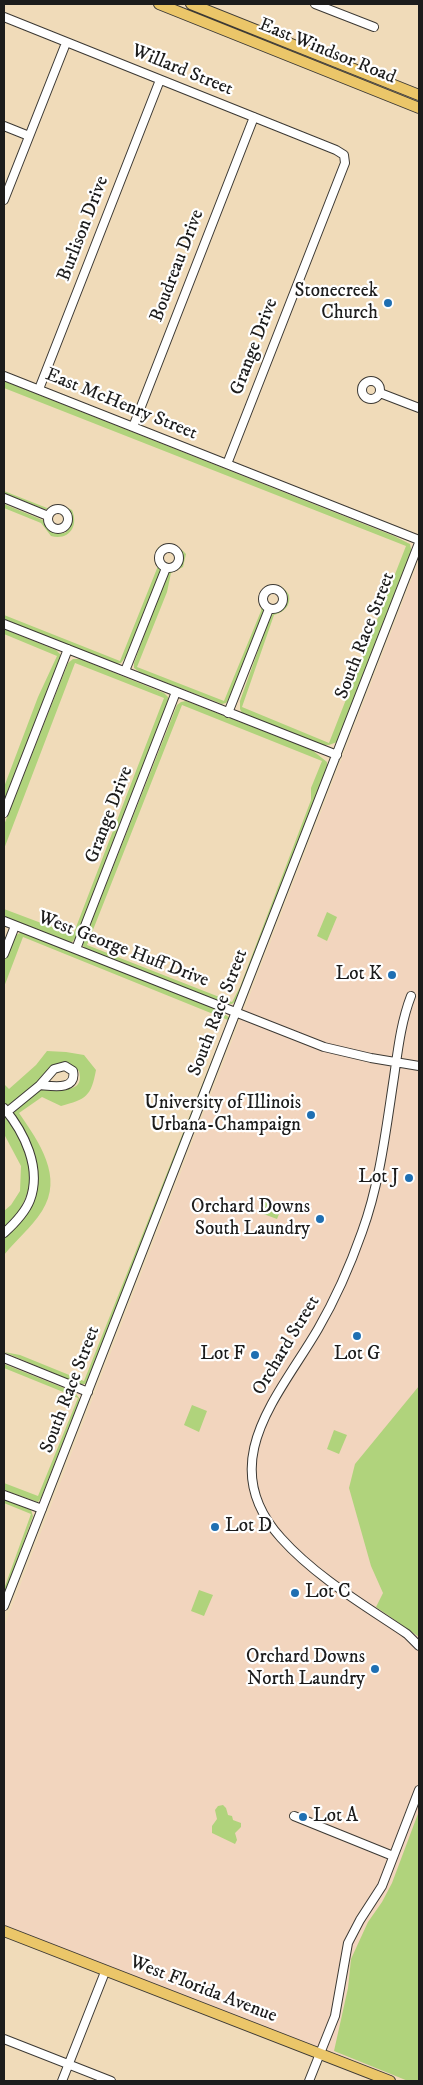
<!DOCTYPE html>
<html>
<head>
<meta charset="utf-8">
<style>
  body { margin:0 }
  #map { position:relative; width:423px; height:2085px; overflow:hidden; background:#f0dbb9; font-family:"IM FELL DW Pica",serif }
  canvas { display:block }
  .frame { position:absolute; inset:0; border:5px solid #1c1c1c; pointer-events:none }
</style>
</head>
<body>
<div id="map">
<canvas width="423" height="2085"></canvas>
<div class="frame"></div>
</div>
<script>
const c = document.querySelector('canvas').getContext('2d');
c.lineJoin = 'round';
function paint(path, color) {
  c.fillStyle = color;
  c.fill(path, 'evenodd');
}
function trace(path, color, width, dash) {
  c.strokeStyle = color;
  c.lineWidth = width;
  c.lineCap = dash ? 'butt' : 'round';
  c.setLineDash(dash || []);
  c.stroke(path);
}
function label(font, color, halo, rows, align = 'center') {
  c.font = font + ' "IM FELL DW Pica",serif';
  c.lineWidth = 4.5;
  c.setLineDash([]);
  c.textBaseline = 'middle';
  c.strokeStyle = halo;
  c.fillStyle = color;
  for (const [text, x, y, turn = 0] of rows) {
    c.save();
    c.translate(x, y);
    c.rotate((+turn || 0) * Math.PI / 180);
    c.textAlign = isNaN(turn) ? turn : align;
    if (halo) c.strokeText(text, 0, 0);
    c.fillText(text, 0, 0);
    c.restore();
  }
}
paint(new Path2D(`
  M419,561V2081H407L4,1926V1627Z`), '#f2d5be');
paint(new Path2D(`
  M4,381L394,536L410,544L412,553L337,742L329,745H323L242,713L240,709V701L270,617C277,608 289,611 288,596L280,587H268C261,594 262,602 265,610L235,690L226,703L222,704L141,673L134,668V663L167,573L178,568L182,563L181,551C174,544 165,545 159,552L160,573L127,655L121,663L116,664L4,619V615L120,661L158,566C148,545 169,536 186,554L183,567L171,573L167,592L137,667L224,701L261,611V598L266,586C277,583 284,586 289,595C291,606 284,612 274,615L242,707L329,743L406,546L4,388Z
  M4,491L47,508L62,505L72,510C79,526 69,541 51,536L41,523L4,508V504L45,521L52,532L65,533C74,524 74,505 56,506C51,507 49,510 44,509L4,493Z
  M4,629L56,650L61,655V660L4,808V787L38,697L57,656L4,634Z
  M73,659H80L164,693L168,697V705L78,936L71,943L4,918V909L73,935L164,698L75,663L4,849V825L68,663Z
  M186,701L312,750L327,762V770L238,999L232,1004L222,1003L87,949L83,946V943L177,705L181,702ZM182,705L322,761L311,788V800L240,987L232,1002L87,945Z
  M327,912L337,917L327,941L317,936Z
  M22,932L214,1007L230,1018L87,1384H79L4,1352L20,1355L84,1381L228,1020L23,937L4,987V962L16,935Z
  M47,1051L66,1052L84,1055L96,1070C91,1097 86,1099 61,1106L42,1097L19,1113C39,1142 64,1177 42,1211C31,1228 16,1240 4,1255V1238C27,1215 41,1203 36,1169C35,1158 33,1148 29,1139C24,1129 16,1124 13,1113C17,1105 32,1092 40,1090C53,1087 86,1097 79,1071L68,1064L10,1105L4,1104V1084L9,1089L36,1065Z
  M4,1114C35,1152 42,1192 4,1229V1211L11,1205L20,1191L21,1166L4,1134Z
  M263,1199L282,1207L277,1219L258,1212Z
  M4,1364L74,1392L80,1399L41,1498L38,1502L4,1490V1483L38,1496L78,1398L4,1368Z
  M419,1386V1637L376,1607L383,1593L371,1566L349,1488L355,1464Z
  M192,1405L207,1411L199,1432L184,1425Z
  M334,1430L347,1435L339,1454L327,1449Z
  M4,1499L31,1510L33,1516L4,1598V1589L31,1514L4,1503Z
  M199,1590L213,1595L204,1616L191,1611Z
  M223,1805L226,1808L228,1815L232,1816L233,1820L241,1823V1827L235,1833L237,1840L235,1844L212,1833V1826L217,1819L215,1810L218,1806Z
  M419,1811V2081H408L334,2051L348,1988L351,1959L368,1922L382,1902L392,1883Z`), '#b0d37c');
const minor = new Path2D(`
  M315,4L374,27
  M4,17L336,150L344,155L345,163L227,464
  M4,126L29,136
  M4,200L66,43
  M4,376L419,540
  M362 390a9 9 0 1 1 18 0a9 9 0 1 1-18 0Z
  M39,389L160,80
  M380,393L419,408
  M133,427L254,117
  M4,498L48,516
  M48 519a10 10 0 1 1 20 0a10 10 0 1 1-20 0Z
  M159 558a10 10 0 1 1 20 0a10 10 0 1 1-20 0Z
  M263 599a10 10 0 1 1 20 0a10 10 0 1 1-20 0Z
  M4,624L337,755
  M125,671L166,568
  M228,713L269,609
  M4,813L68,649
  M4,921L324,1047L371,1058L419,1066
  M76,949L176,692
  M4,954L15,926
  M411,996C401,1022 398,1049 394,1077C386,1129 380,1183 362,1232C350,1266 336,1298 318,1329C279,1396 213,1463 281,1538C316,1577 364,1605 407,1634L419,1646
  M65,1066L73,1071C77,1091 52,1086 40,1085L54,1069Z
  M4,1108C24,1132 42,1168 30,1200C25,1213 14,1224 4,1233
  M7,1112L40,1085
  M4,1358L88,1392
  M4,1495L42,1509
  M4,1606L419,543
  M294,1816L393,1856
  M4,2039L111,2081
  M62,2081L105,1972
  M309,2081L335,2016L348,1943L360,1920L382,1886L419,1790`);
const major = new Path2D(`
  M159,4L419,108
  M191,4L419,95
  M4,1931L390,2081`);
trace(minor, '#3c3934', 10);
trace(major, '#3c3934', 12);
trace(minor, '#fff', 8);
trace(major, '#ebc669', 10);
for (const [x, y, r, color] of [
  [388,303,5,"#1f6fb2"],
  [392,975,5,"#1f6fb2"],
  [311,1115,5,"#1f6fb2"],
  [409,1178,5,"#1f6fb2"],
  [320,1219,5,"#1f6fb2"],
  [357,1336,5,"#1f6fb2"],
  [255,1355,5,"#1f6fb2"],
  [215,1527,5,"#1f6fb2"],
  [295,1593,5,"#1f6fb2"],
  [375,1669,5,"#1f6fb2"],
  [303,1817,5,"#1f6fb2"]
]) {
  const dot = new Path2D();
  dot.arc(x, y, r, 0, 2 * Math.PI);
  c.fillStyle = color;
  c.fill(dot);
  trace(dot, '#fff', 2);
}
label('19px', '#1c1c1c', '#fff', [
  ["East Windsor Road",327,52,22],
  ["Willard Street",182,71,22],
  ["Burlison Drive",84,229,-69],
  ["Boudreau Drive",178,266,-69],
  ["Grange Drive",255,347,-69],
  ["East McHenry Street",121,405,22],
  ["South Race Street",366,636,-69],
  ["Grange Drive",110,815,-69],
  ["West George Huff Drive",123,950,21],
  ["South Race Street",219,1013,-69],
  ["Orchard Street",287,1346,-59],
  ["South Race Street",71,1390,-69],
  ["West Florida Avenue",203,1990,21]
]);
label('19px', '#1c1c1c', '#fff', [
  ["Stonecreek",378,292],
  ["Church",378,314],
  ["Lot K",382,975],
  ["University of Illinois",301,1104],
  ["Urbana-Champaign",301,1126],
  ["Lot J",399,1178],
  ["Orchard Downs",310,1208],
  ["South Laundry",310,1230],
  ["Lot F",245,1355],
  ["Lot G",357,1355,"center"],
  ["Lot D",225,1527,"left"],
  ["Lot C",305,1593,"left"],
  ["Orchard Downs",365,1658],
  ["North Laundry",365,1680],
  ["Lot A",313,1817,"left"]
], 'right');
</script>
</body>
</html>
